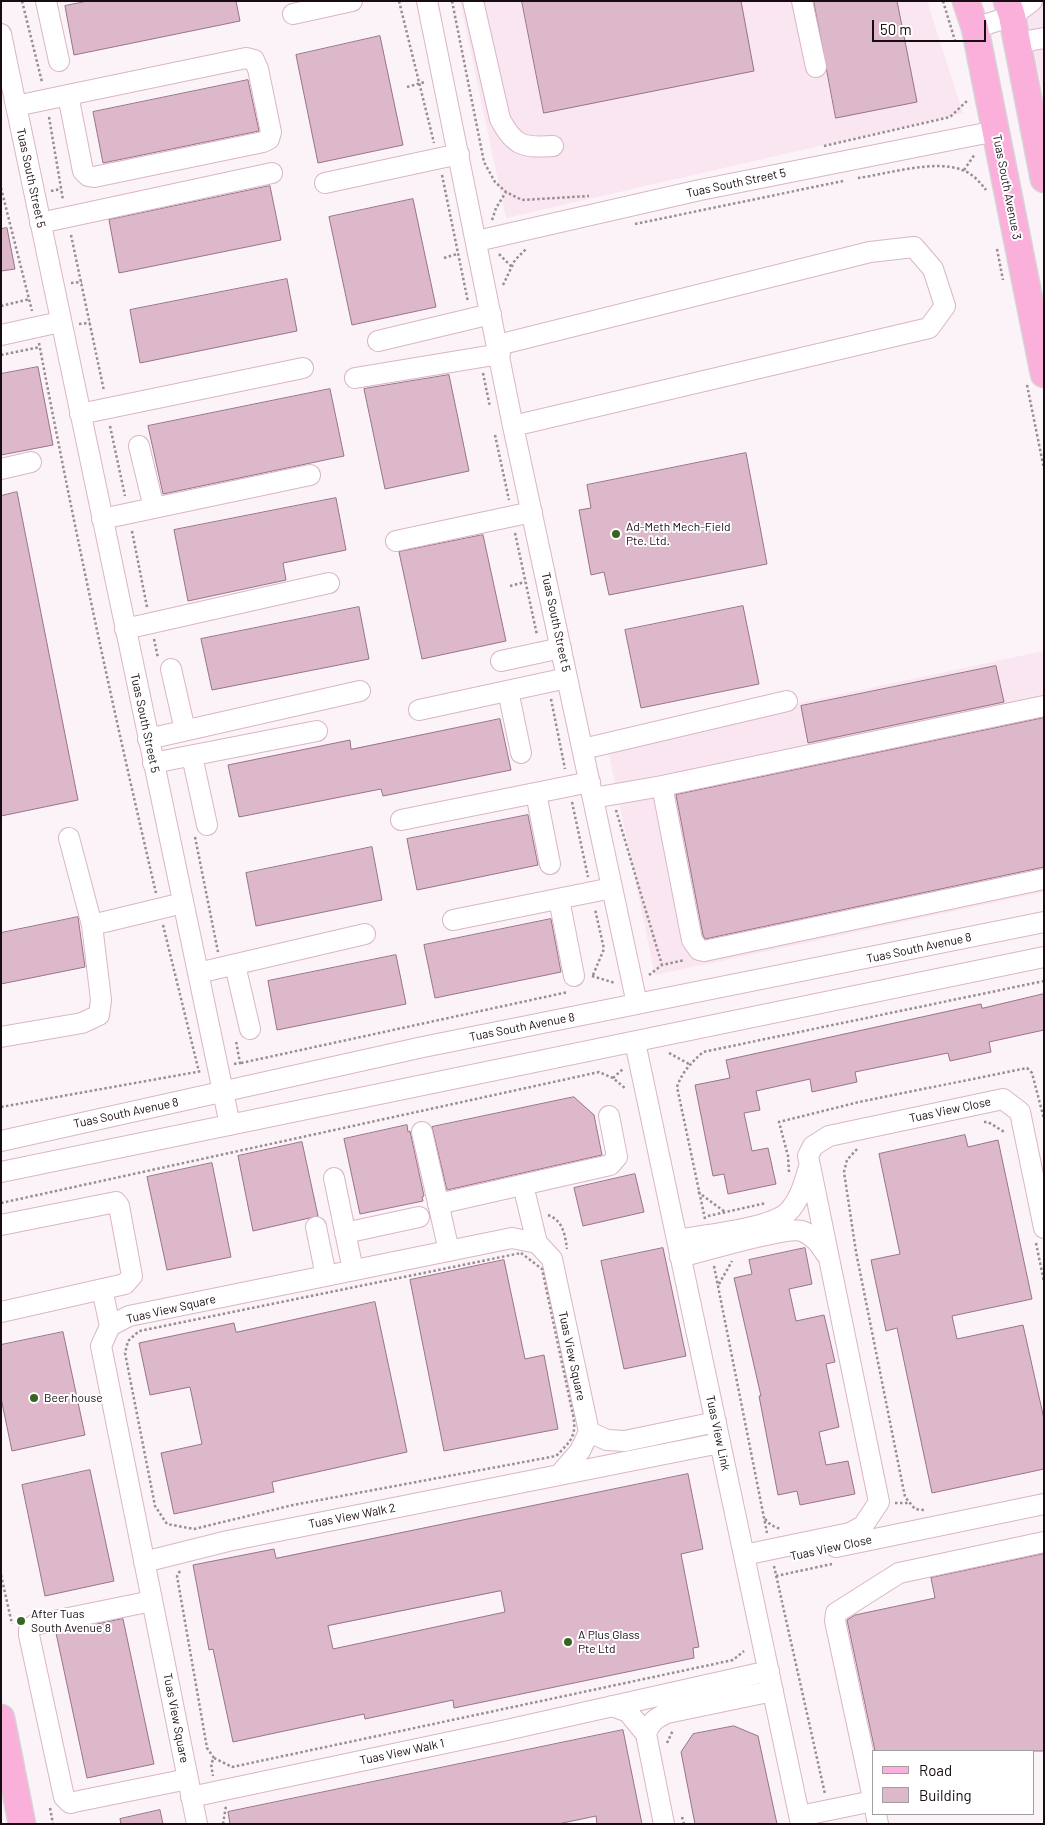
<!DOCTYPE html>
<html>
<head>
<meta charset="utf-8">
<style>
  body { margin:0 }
  #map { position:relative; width:1045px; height:1825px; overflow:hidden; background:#fbf3f7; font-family:Barlow,sans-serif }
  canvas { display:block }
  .frame { position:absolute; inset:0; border:2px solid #180c13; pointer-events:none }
  .legend { position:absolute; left:872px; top:1750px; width:162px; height:65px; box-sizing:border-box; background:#fff; border:1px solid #a39ea1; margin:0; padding:6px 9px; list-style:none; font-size:15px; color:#180c13 }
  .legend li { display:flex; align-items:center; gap:10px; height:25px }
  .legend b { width:25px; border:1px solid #a39ea1 }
  .scale { position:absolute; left:872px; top:20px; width:114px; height:22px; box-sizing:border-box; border:2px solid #180c13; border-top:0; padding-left:6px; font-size:15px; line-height:18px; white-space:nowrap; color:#180c13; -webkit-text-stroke:4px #fff; paint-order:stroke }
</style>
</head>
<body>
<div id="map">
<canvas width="1045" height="1825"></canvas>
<div class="frame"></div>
<ul class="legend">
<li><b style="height:6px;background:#fab0db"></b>Road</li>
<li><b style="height:14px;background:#ddb8cb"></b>Building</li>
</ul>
<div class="scale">50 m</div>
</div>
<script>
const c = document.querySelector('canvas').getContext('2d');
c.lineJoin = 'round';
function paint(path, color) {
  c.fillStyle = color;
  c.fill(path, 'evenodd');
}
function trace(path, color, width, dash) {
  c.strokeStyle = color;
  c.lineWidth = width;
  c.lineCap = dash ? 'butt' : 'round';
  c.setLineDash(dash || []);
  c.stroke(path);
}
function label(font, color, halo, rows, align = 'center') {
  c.font = font + ' Barlow,sans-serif';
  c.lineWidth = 4;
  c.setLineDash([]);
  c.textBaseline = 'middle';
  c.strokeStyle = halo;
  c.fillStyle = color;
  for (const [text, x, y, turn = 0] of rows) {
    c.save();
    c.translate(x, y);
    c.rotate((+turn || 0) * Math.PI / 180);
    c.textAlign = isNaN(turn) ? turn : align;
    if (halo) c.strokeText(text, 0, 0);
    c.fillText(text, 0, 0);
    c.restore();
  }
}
paint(new Path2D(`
  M460,1H927L963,113L506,218Z
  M1024,1H1044V97Z
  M1044,651V892L655,975L607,744Z`), '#f9e6f0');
const building = new Path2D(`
  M88,1H236L240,21L74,55L65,6Z
  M522,1H741L754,71L544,113Z
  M814,1H897L917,102L836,118Z
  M380,36L403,145L318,163L296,55Z
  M248,80L259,131L103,163L93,112Z
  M270,186L281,240L119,273L109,220Z
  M413,199L436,307L352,325L329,217Z
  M7,228L15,269L1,271V229Z
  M287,279L297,331L140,363L130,310Z
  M38,367L53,445L1,455V374Z
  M449,375L469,471L385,489L364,389Z
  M330,389L344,456L163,494L148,426Z
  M746,453L767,564L609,595L604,572L591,575L579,510L591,508L587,485Z
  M17,492L78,800L1,816V496Z
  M336,498L346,550L283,563L286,580L188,601L174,530Z
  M483,535L506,641L422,659L399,552Z
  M743,606L759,684L641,708L625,630Z
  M359,607L369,659L212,690L201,639Z
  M996,666L1004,702L808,743L801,706Z
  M1044,718V867L705,939L703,935L676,795Z
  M500,719L511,770L383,796L381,789L239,817L228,765L350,740L351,749Z
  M528,815L538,865L417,890L407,839Z
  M372,847L382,900L256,926L246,873Z
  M78,917L85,967L1,984V933Z
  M551,919L561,972L435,998L424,945Z
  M396,955L406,1004L277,1030L268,981Z
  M1044,994V1030L989,1042L991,1052L950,1061L948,1053L855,1072L857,1082L812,1092L810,1079L756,1091L760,1110L744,1113L752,1151L768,1148L776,1184L728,1194L724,1174L713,1176L695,1085L730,1078L726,1060L981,1004L982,1008Z
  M574,1097L594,1115L602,1155L447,1190L432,1127Z
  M407,1125L408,1132L410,1131L424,1196L422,1197L423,1201L360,1214L344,1139Z
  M965,1135L968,1147L998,1140L1032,1299L952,1316L957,1339L1023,1325L1044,1419V1469L932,1493L897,1328L886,1331L871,1260L900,1254L879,1154Z
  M302,1142L318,1216L253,1231L238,1156Z
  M212,1163L231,1257L167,1270L147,1177Z
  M635,1174L644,1212L583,1226L574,1188Z
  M663,1248L686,1356L624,1369L601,1261Z
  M805,1248L812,1284L789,1289L796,1321L824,1315L835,1362L826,1364L839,1427L819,1432L826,1465L848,1461L855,1494L800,1505L797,1491L778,1495L759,1396H761L734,1278L752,1274L749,1260Z
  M504,1260L525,1359L544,1355L558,1429L444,1451L410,1280Z
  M375,1302L407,1452L272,1482L274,1492L174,1514L161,1453L202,1444L190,1387L150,1395L139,1343L234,1323L236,1332Z
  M63,1332L85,1435L12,1451L1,1398V1345Z
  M90,1470L114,1581L45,1596L22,1485Z
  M688,1474L703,1549L681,1554L699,1647L693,1648L694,1658L454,1708L453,1700L365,1719L364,1714L233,1742L213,1649L209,1650L193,1565L274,1549L276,1558ZM501,1591L505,1612L333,1649L328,1626Z
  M1044,1554V1751H875L847,1620L855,1615L935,1598L931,1578Z
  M123,1619L154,1764L87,1778L56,1633Z
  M734,1726L758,1736L777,1824H695L681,1752L693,1734Z
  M623,1730L642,1824H597L596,1816L558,1824H230L228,1812Z
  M160,1810L163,1824H121L120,1819Z`);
paint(building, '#ddb8cb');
trace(building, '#977486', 1);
const minor = new Path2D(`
  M46,1L59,61
  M427,1L513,426L637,1004
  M473,1L500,119C514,146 523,148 553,146
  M802,1L816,67
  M293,14L352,1
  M975,28L1012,16L1032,1
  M1,34L230,1125
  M1017,43L1044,38
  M16,106L68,95L246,58L254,60L258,69L271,132L269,139L263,142L94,177L88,176L83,171L68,95
  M325,183L459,154
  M40,223L272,173
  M477,241L700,190L996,131
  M1,335L60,322
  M378,341L491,314
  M498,345L870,252L914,247L933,269L945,306L929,328L513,426
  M355,378L500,354
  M80,414L303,368
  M139,446L154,508
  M1,469L31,462
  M102,519L310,475
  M396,541L532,512
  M125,629L329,583
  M501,661L561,648
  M171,669L185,730
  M508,691L521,753
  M419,710L567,678
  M148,739L360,691
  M583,749L787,701
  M192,756L207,825
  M153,763L317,731
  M662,786L692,940L699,950L704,951L1044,879
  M536,793L550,864
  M593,798L662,786L1044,706
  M401,820L590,782
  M69,838L92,925
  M559,899L574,976
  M453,920L612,888
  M235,965L250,1029
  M198,973L365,934
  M1,1037L82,1023L99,1015L101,1000L92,925L183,903
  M635,1042L801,1824
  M422,1132L449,1251
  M1,1141L423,1047L1044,922
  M1,1172L1044,957
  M334,1178L353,1270
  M523,1185L537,1243
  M438,1204L610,1165L617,1157L609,1116
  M1,1225L116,1202L119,1206L132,1276L125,1284L1,1312
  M316,1227L326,1276
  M345,1233L419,1217
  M677,1240C703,1235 770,1229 788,1212C800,1200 804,1183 809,1167
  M680,1257C701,1252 786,1226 802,1231C814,1236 819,1243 826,1254
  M102,1289L110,1326
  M589,1432L607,1440L625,1441L716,1422
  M561,1473L580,1451L589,1432
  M836,1547L1044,1504
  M744,1555L850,1533L863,1526L879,1502L808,1156L813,1146L829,1136L1003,1099L1020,1112L1044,1228
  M144,1562L228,1541L720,1443
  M152,1601L34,1625L29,1630V1635L64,1797L70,1803L74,1802L188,1779
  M612,1706L628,1712L646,1734L664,1824
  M646,1734C650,1722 656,1718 667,1713L773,1691
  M191,1797L502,1731L769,1671
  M874,1803L835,1621L836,1613L899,1573L1044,1542
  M876,1814L878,1824
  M800,1816L873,1801
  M197,1824L101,1346L110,1326L129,1316L512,1238L537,1243L552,1259L589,1432`);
const major = new Path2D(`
  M966,1L975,28L1044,374
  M1007,1L1012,16L1044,179
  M1,1718L22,1824`);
trace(minor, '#dab5c8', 22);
trace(major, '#d5d3d5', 29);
trace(new Path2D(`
  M22,1L42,82
  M399,1L434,143
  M452,1L484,162L495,182L506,192L522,200L589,196
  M943,1L956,44
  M407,87L425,82
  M49,117L63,200
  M824,146L950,117L968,100
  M964,170L975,154
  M442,175L468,302
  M858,178C887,174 935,159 962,170C972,173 980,182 986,190
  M1,188L32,311
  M51,191L61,189
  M492,220L496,208L506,192
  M635,224L843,181
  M71,235L104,391
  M997,249L1003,280
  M499,254L512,267
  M444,258L457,254
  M71,283L82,282
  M503,285L515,260L527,248
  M1,306L30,299
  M79,324L90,323
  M39,343C74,527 113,710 156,893
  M1,355L40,347
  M483,373L490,407
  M1027,385L1044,469
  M110,426L125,496
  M495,435L509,500
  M132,531L147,607
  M515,533L537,635
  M510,586L525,582
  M154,639L158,658
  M551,699L565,769
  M572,802L588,877
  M616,810L662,965
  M195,837L218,952
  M163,925L199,1072
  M593,975L604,949L595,909
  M649,975L662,965L685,960
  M592,976L615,983
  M669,1053L689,1064
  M241,1063L568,992
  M234,1064L240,1063L236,1041
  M613,1078L623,1069
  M1,1107L202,1071
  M984,1122H988L1006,1133
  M857,1149L847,1160L844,1172L856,1252L905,1497L915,1509L925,1510
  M789,1172L788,1156L779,1122L859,1102L1027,1068L1032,1073L1044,1119
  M698,1192L725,1212
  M1,1203L599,1072L613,1078L626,1089
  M548,1215C563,1220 565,1235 567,1249
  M708,1216L766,1203
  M705,1219L677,1087C682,1072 691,1063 703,1052L1044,981
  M1036,1243L1044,1282
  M521,1253L542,1269L573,1415C577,1436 571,1441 556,1456L293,1505L194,1529L167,1524L155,1506L125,1353L128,1341L139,1331Z
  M714,1266L767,1533
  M719,1284L732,1261
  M895,1503H910
  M765,1519L771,1525L780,1529
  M774,1566L825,1794
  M180,1571L177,1576L207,1748L214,1758L211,1764L213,1776
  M1,1575L12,1624
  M776,1576L832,1564
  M667,1743L673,1730
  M214,1758L232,1767L733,1660L744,1651
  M50,1808L53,1824
  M682,1817L684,1824
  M223,1824L226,1806`), '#978d92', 2.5, [2.5, 2.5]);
trace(minor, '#fff', 20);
trace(major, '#fab0db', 26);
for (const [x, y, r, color] of [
  [616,534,5,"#3a6421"],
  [34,1398,5,"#3a6421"],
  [21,1621,5,"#3a6421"],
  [568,1642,5,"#3a6421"]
]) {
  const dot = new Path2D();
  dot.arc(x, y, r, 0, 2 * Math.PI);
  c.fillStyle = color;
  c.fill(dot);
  trace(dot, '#fff', 2);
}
label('12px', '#180c13', '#fff', [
  ["Tuas South Street 5",31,178,78],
  ["Tuas South Street 5",736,183,-12],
  ["Tuas South Avenue 3",1007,187,79],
  ["Tuas South Street 5",556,622,78],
  ["Tuas South Street 5",145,723,78],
  ["Tuas South Avenue 8",919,948,-12],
  ["Tuas South Avenue 8",522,1027,-11],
  ["Tuas View Close",950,1110,-12],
  ["Tuas South Avenue 8",126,1113,-12],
  ["Tuas View Square",171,1309,-13],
  ["Tuas View Square",572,1356,78],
  ["Tuas View Link",718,1433,78],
  ["Tuas View Walk 2",352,1516,-11],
  ["Tuas View Close",831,1548,-12],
  ["Tuas View Square",176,1718,79],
  ["Tuas View Walk 1",402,1752,-12]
]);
label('12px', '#180c13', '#fff', [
  ["Ad-Meth Mech-Field",626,527],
  ["Pte. Ltd.",626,541],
  ["Beer house",44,1398],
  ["After Tuas",31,1614],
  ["South Avenue 8",31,1628],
  ["A Plus Glass",578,1635],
  ["Pte Ltd",578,1649]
], 'left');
</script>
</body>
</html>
